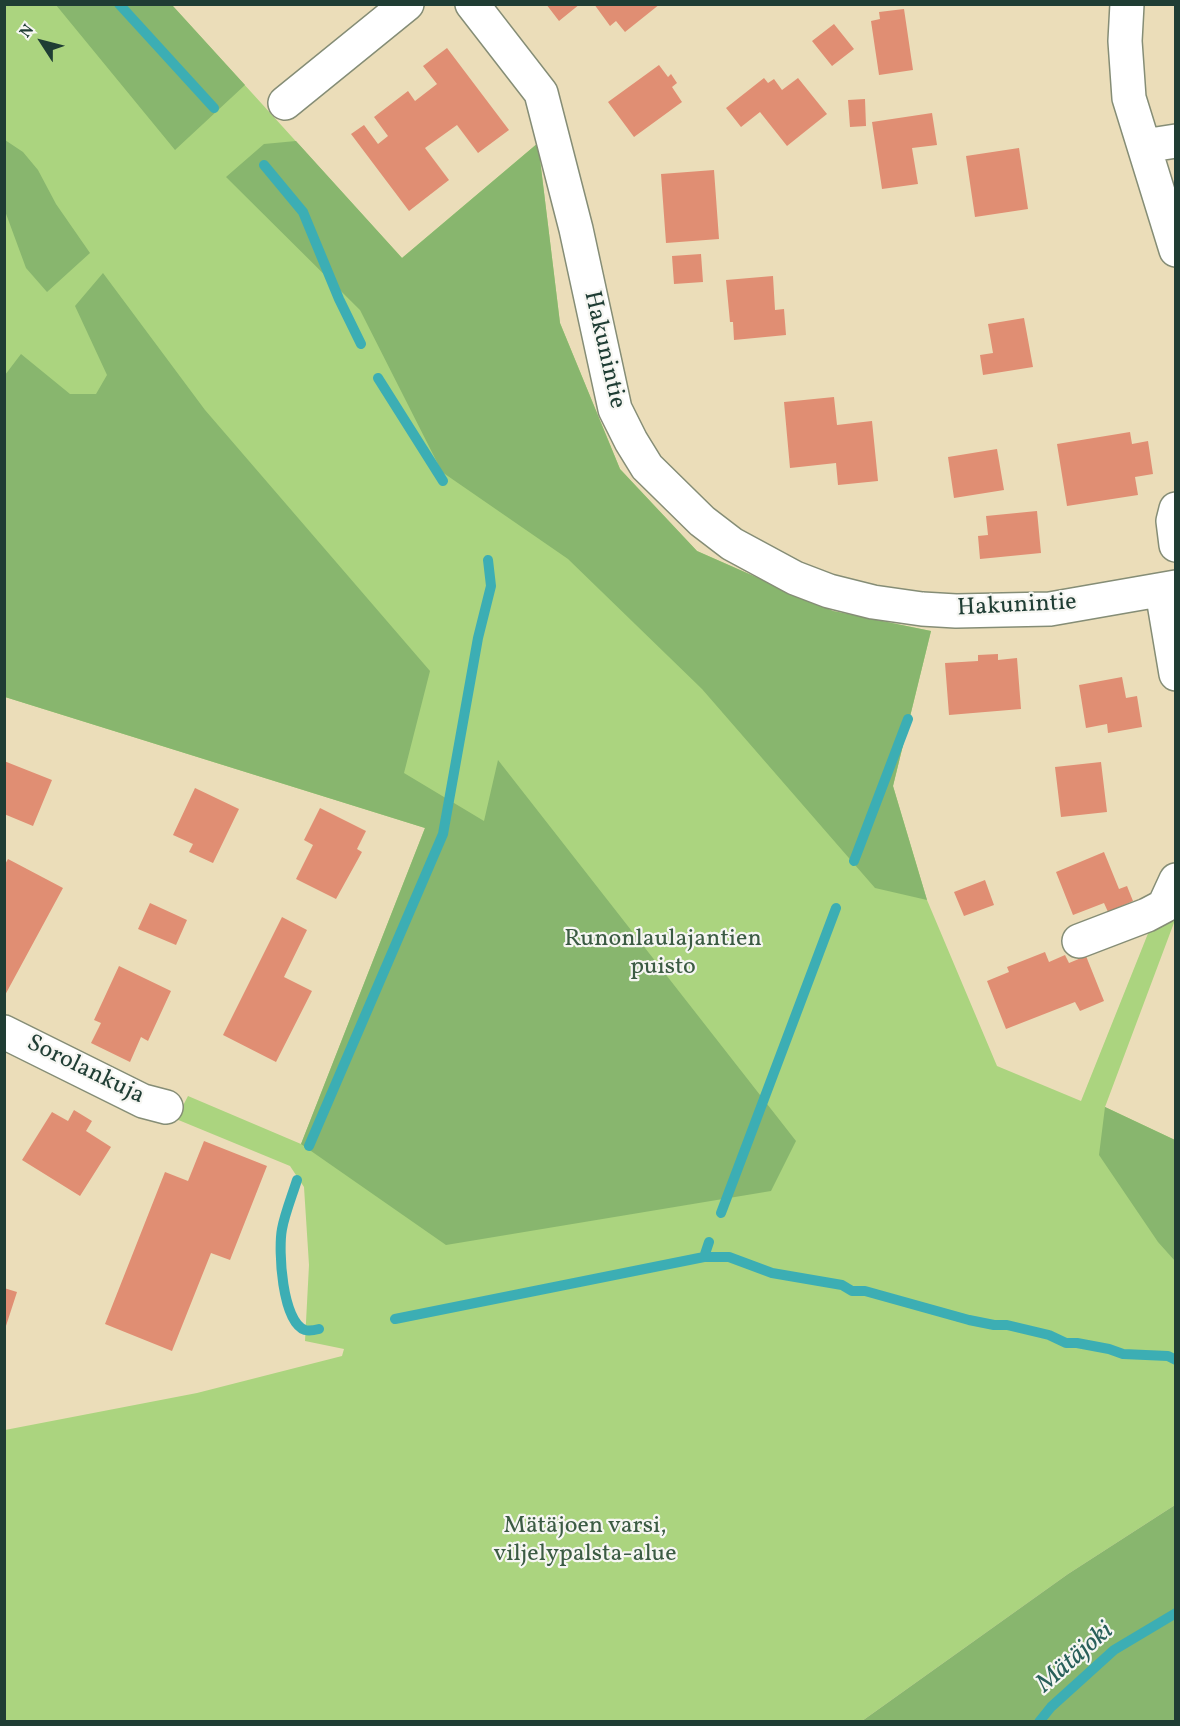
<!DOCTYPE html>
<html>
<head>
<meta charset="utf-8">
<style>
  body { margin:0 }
  #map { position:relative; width:1180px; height:1726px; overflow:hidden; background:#ebddb9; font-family:Vollkorn,serif }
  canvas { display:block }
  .frame { position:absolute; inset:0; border:6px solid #1f3d34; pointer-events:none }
  .north { position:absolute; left:12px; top:12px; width:60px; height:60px; -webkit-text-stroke:4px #f6f6f2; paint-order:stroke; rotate:306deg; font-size:16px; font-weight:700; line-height:24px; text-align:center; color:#1f3d34 }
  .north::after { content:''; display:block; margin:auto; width:21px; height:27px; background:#1f3d34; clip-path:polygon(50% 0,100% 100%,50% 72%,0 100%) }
</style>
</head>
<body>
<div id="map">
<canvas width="1180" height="1726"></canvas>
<div class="frame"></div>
<div class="north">N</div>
</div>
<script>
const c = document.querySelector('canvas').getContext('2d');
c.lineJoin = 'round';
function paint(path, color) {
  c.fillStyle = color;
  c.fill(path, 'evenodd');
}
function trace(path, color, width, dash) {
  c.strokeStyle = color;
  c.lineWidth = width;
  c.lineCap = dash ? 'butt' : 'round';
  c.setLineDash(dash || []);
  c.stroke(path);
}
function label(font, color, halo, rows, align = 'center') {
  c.font = font + ' Vollkorn,serif';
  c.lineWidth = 4.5;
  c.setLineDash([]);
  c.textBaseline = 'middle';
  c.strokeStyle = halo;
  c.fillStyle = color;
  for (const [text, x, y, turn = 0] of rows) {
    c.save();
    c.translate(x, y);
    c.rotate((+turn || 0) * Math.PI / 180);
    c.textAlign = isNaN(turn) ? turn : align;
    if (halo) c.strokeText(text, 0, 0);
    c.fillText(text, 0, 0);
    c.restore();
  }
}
paint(new Path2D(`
  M5,5H172L402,258L538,143L560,323L620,469L697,551L833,611L931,631L893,786L927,900L997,1066L1081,1101L1175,866V920L1105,1107L1175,1140V1505L1068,1574L862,1721H5V1430L197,1393L342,1356L344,1349L305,1341L309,1265L304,1187L290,1166L176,1119L188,1096L301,1144L425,828L5,697Z`), '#abd47f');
paint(new Path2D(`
  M56,5H172L245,85L175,150Z
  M5,140L23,152L38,170L56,204L90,253L47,292L26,268L5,211Z
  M296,141L402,258L538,143L560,323L620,469L697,551L833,611L931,631L893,786L927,900L875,888L702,689L568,559L442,472L360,310L226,177L264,144Z
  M103,273L205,410L430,671L404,773L484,821L498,760L796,1141L771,1191L446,1245L301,1144L425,828L5,697V375L21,354L70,394H96L107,375L75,306Z
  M1105,1107L1175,1140V1261L1158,1242L1099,1155Z
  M1175,1505V1721H862L1068,1574Z`), '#88b66e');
trace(new Path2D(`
  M119,4L214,108
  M264,165L303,212L339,299L361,344
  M378,378L443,481
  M854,861L908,719
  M309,1146L443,834L478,638L491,586L488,560
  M297,1180C292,1196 285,1213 282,1229C278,1250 282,1322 305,1330C309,1331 315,1330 319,1329
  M721,1213L836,908
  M704,1257L709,1242
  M395,1319L704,1257H729L772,1273L842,1285L852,1291H865L969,1320L994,1325H1007L1049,1335L1066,1343H1077L1109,1349L1123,1354L1168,1356L1176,1360
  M1039,1722L1051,1707L1114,1650L1176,1613`), '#3caeb4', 10);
paint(new Path2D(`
  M546,4H580L559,21Z
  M594,4H660L625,32L616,21L610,26Z
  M904,9L913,70L879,75L871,21L880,19L879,12Z
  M834,24L854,49L832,66L812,41Z
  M447,48L509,130L478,153L457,125L425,148L449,180L409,211L351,134L364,125L378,144L388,136L374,117L408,91L415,101L437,84L423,66Z
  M659,65L668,77L671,74L677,83L672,87L682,102L634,137L608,102Z
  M764,78L768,83L774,79L782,90L798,78L827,114L787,146L760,112L741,127L726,108Z
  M865,99L866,126L850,127L848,100Z
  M932,113L937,145L912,148L918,184L882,189L872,122Z
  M1019,148L1028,209L975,217L966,156Z
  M714,170L719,239L666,243L661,174Z
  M701,254L703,282L674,284L672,256Z
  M773,276L775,310L784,309L786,335L734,340L733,322H730L726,280Z
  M1024,318L1033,367L983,375L980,355L993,353L988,324Z
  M834,397L837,425L872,421L878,481L838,485L836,463L790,468L784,402Z
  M1130,432L1132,444L1148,441L1153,474L1135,477L1138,495L1067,506L1057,444Z
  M997,449L1004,490L954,498L948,457Z
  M1037,511L1041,553L980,559L978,536L988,535L986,516Z
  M998,654V660L1017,658L1021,709L949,715L945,663L978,661V655Z
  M1122,677L1126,698L1137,696L1142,727L1108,733L1107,724L1086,728L1079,685Z
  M4,761L52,780L33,826L4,814Z
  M1101,762L1107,812L1061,817L1055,767Z
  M195,788L239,809L213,863L189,852L193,844L173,835Z
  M320,808L366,831L357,849L362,852L336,899L296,879L313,845L304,840Z
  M1104,852L1119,889L1127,886L1133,901L1108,912L1104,903L1073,915L1056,872Z
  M8,859L63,888L4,997V866Z
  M985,880L994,905L964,916L954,892Z
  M150,903L187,920L176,945L138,929Z
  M282,917L307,930L284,977L312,991L276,1062L223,1035Z
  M1045,952L1049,962L1065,955L1069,963L1086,956L1104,1001L1080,1011L1075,1002L1006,1029L987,981L1009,972L1007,967Z
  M119,966L171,991L148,1041L141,1037L130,1062L91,1043L101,1023L94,1020Z
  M74,1110L92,1121L86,1131L111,1147L80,1196L22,1160L52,1112L68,1121Z
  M204,1141L267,1166L230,1260L211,1253L172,1351L105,1324L165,1172L188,1181Z
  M4,1288L17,1292L5,1329H4Z`), '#e08e73');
const minor = new Path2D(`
  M472,4L541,93L576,229L615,409L631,441L647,467L702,521L732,544L795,578L829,591L873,602L922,609L956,611L1050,609L1176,587
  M1127,4L1125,41L1129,98L1176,250
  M285,103L407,4
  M1144,146L1176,141
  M1176,509L1173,521L1176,545
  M1162,591L1176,674
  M1079,941L1147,915L1164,906L1176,880
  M4,1032L143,1101L166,1107`);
trace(minor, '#858d76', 36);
trace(minor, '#fff', 33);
label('24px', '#1f3d34', '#f6f6f2', [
  ["Hakunintie",603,350,77],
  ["Hakunintie",1017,607,-3],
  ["Sorolankuja",85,1071,26]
]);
label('24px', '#3b5b43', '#f6f6f2', [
  ["Runonlaulajantien",663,941],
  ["puisto",663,969],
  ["Mätäjoen varsi,",585,1528],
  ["viljelypalsta-alue",585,1556]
]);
label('italic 26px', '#285f5a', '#f6f6f2', [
  ["Mätäjoki",1076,1659,-41]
]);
</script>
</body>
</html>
